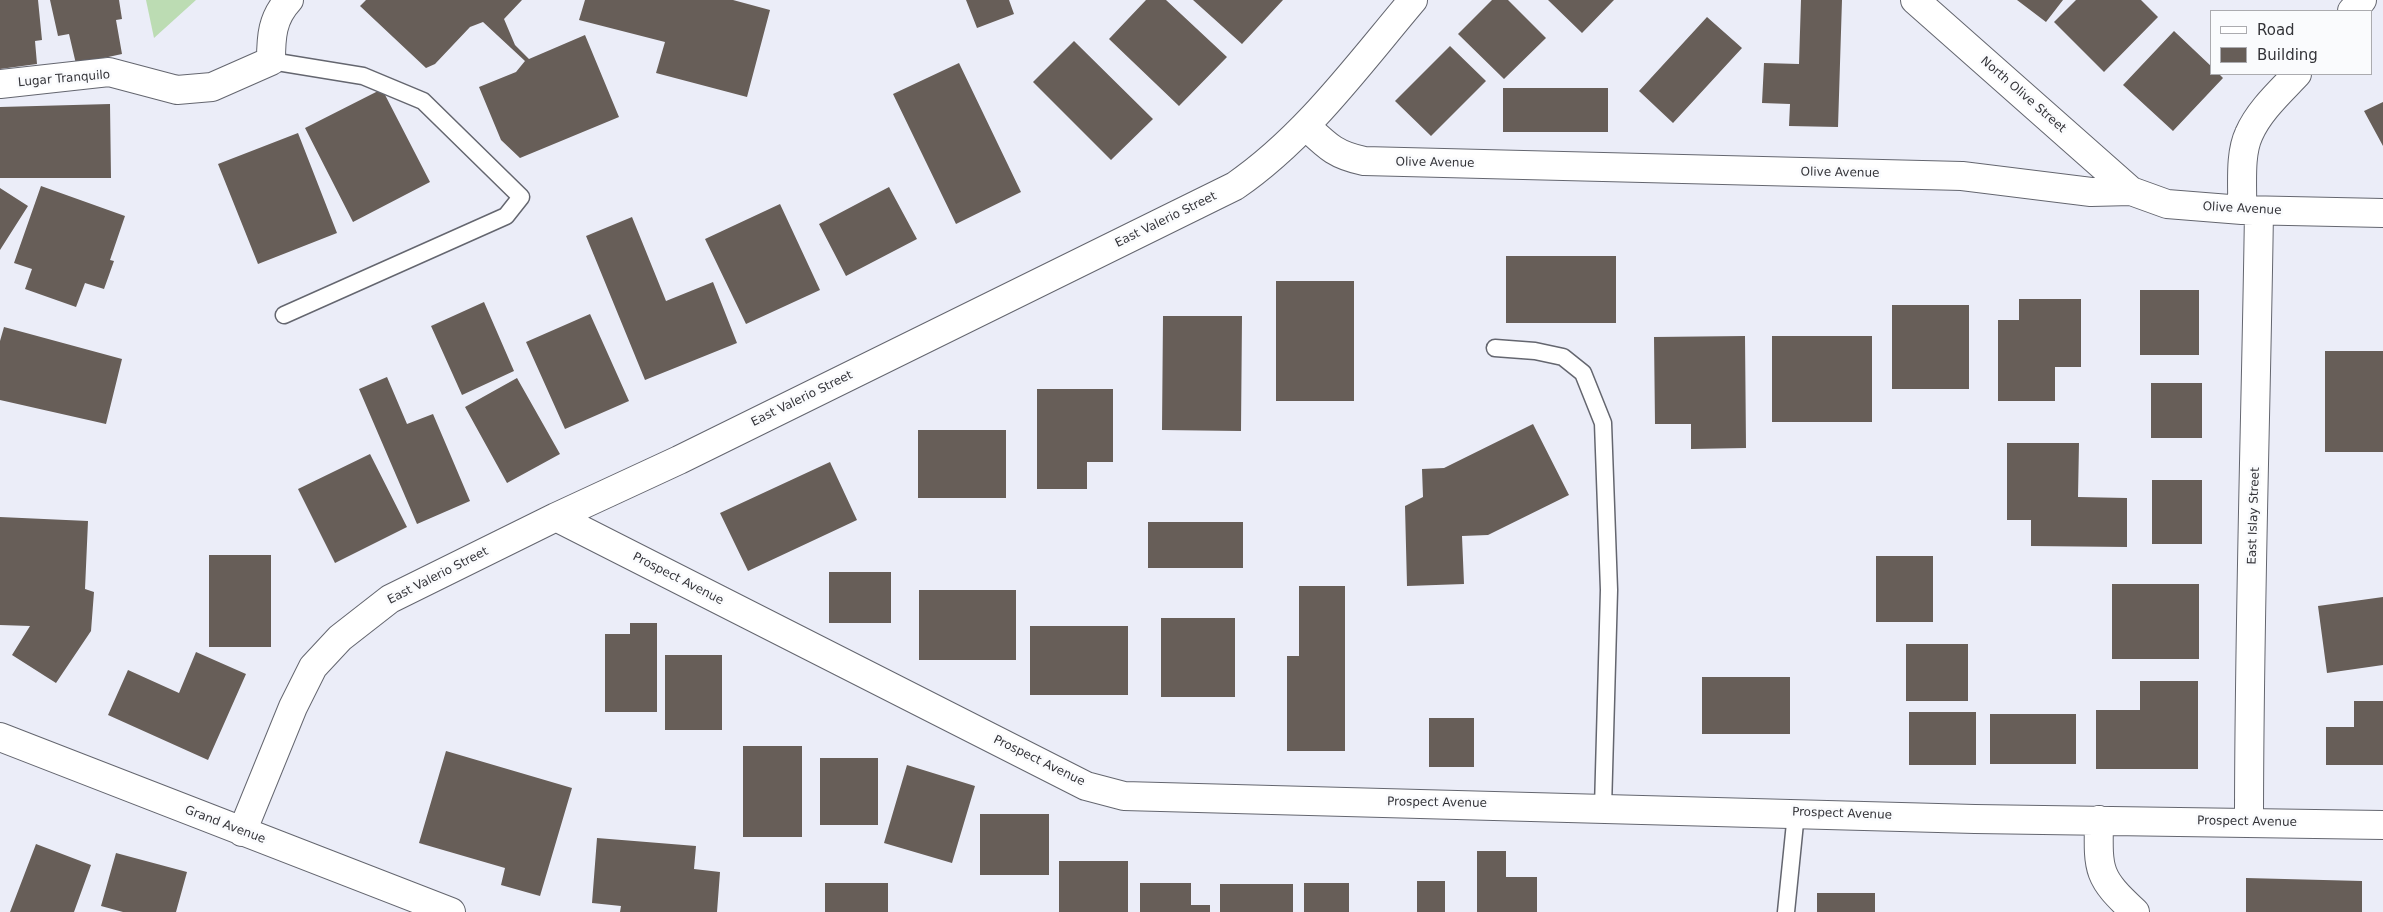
<!DOCTYPE html>
<html>
<head>
<meta charset="utf-8">
<style>
  body { margin:0 }
  #map { position:relative; width:2383px; height:912px; overflow:hidden; background:#ebedf8; font-family:"DejaVu Sans",sans-serif }
  canvas { display:block }
  .legend { position:absolute; left:2210px; top:10px; width:162px; height:65px; box-sizing:border-box; background:#fafbfd; border:1px solid #ababaf; margin:0; padding:6px 9px; list-style:none; font-size:15px; color:#343439 }
  .legend li { display:flex; align-items:center; gap:10px; height:25px }
  .legend b { width:25px; border:1px solid #ababaf }
</style>
</head>
<body>
<div id="map">
<canvas width="2383" height="912"></canvas>
<ul class="legend">
<li><b style="height:6px;background:#fff"></b>Road</li>
<li><b style="height:14px;background:#675e58"></b>Building</li>
</ul>
</div>
<script>
const c = document.querySelector('canvas').getContext('2d');
c.lineJoin = 'round';
function paint(path, color) {
  c.fillStyle = color;
  c.fill(path, 'evenodd');
}
function trace(path, color, width, dash) {
  c.strokeStyle = color;
  c.lineWidth = width;
  c.lineCap = dash ? 'butt' : 'round';
  c.setLineDash(dash || []);
  c.stroke(path);
}
function label(font, color, halo, rows, align = 'center') {
  c.font = font + ' "DejaVu Sans",sans-serif';
  c.lineWidth = 5;
  c.setLineDash([]);
  c.textBaseline = 'middle';
  c.strokeStyle = halo;
  c.fillStyle = color;
  for (const [text, x, y, turn = 0] of rows) {
    c.save();
    c.translate(x, y);
    c.rotate((+turn || 0) * Math.PI / 180);
    c.textAlign = isNaN(turn) ? turn : align;
    if (halo) c.strokeText(text, 0, 0);
    c.fillText(text, 0, 0);
    c.restore();
  }
}
paint(new Path2D(`
  M146,0H196L154,38Z`), '#bcdcb3');
paint(new Path2D(`
  M0,0H38L42,40L35,41L37,64L0,69Z
  M50,0H119L122,19L116,20L122,54L76,64L69,34L58,36Z
  M366,0H522L504,19L515,45L529,59L585,35L619,117L520,158L501,140L479,87L516,72L525,61L483,22L470,27L435,64L426,68L360,6Z
  M585,0H733L770,10L747,97L656,73L665,42L579,20Z
  M966,0H1009L1014,14L977,28Z
  M1146,0H1166L1227,57L1179,106L1109,39Z
  M1193,0H1283L1242,44Z
  M1492,0H1508L1546,38L1504,79L1458,34Z
  M1548,0H1614L1582,33Z
  M1801,0H1842L1838,127L1789,126L1790,104L1762,103L1764,63L1799,64Z
  M2017,0H2063L2046,22Z
  M2076,0H2141L2158,17L2104,72L2054,22Z
  M1707,17L1742,48L1673,123L1639,91Z
  M2174,31L2212,67V74H2219L2223,78L2173,131L2123,85Z
  M1074,41L1153,119L1111,160L1033,82Z
  M1450,46L1486,81L1431,136L1395,101Z
  M959,63L1021,192L956,224L893,94Z
  M1503,88H1608V132H1503Z
  M382,89L430,182L353,222L305,128Z
  M2383,102V146L2364,111Z
  M110,104L111,178H0V107Z
  M298,133L337,233L258,264L218,164Z
  M41,186L125,216L110,260L114,261L104,289L85,283L76,307L25,289L32,269L14,263Z
  M889,187L917,239L846,276L819,224Z
  M0,188L28,206L0,250Z
  M780,204L820,290L746,324L705,239Z
  M632,217L666,301L713,282L737,343L645,380L586,236Z
  M1506,256H1616V323H1506Z
  M1276,281H1354V401H1276Z
  M2140,290H2199V355H2140Z
  M2019,299H2081V367H2055V401H1998V320H2019Z
  M484,302L514,371L462,395L431,326Z
  M1892,305H1969V389H1892Z
  M590,314L629,401L565,429L526,342Z
  M1163,316H1242L1241,431L1162,430Z
  M4,327L122,359L106,424L0,400V341Z
  M1745,336L1746,448L1691,449V424H1655L1654,337Z
  M1772,336H1872V422H1772Z
  M2325,351H2383V452H2325Z
  M387,377L407,424L433,414L470,501L417,524L359,389Z
  M517,378L560,454L507,483L465,407Z
  M2151,383H2202V438H2151Z
  M1037,389H1113V462H1087V489H1037Z
  M1533,424L1569,495L1488,535L1462,536L1464,584L1407,586L1405,506L1423,497L1422,469L1444,468Z
  M918,430H1006V498H918Z
  M2007,443H2079L2078,497L2127,498V547L2031,546V520H2007Z
  M370,454L407,527L335,563L298,489Z
  M830,462L857,520L748,571L720,513Z
  M2152,480H2202V544H2152Z
  M0,517L88,521L85,589L94,592L91,631L56,683L12,655L30,626L0,625Z
  M1148,522H1243V568H1148Z
  M209,555H271V647H209Z
  M1876,556H1933V622H1876Z
  M829,572H891V623H829Z
  M2112,584H2199V659H2112Z
  M1299,586H1345V751H1287V656H1299Z
  M919,590H1016V660H919Z
  M2383,597V665L2327,673L2318,606Z
  M1161,618H1235V697H1161Z
  M630,623H657V712H605V634H630Z
  M1030,626H1128V695H1030Z
  M1906,644H1968V701H1906Z
  M196,652L246,674L208,760L108,715L128,670L179,693Z
  M665,655H722V730H665Z
  M1702,677H1790V734H1702Z
  M2140,681H2198V769H2096V710H2140Z
  M2354,701H2383V765H2326V727H2354Z
  M1909,712H1976V765H1909Z
  M1990,714H2076V764H1990Z
  M1429,718H1474V767H1429Z
  M743,746H802V837H743Z
  M446,751L572,788L540,896L501,885L505,868L419,843Z
  M820,758H878V825H820Z
  M907,765L975,786L952,863L884,843Z
  M980,814H1049V875H980Z
  M597,838L696,846L694,869L720,872L717,912H620L621,906L592,903Z
  M36,844L91,865L74,912H10Z
  M1477,851H1506V877H1537V912H1477Z
  M116,853L187,872L176,912H123L101,906Z
  M1059,861H1128V912H1059Z
  M2246,878L2362,881V912H2246Z
  M1417,881H1445V912H1417Z
  M825,883H888V912H825Z
  M1140,883H1191V905H1210V912H1140Z
  M1304,883H1349V912H1304Z
  M1220,884H1293V912H1220Z
  M1817,893H1875V912H1817Z`), '#675e58');
const lane = new Path2D(`
  M271,61L363,76L423,101L521,197L506,216L284,315
  M1495,348L1535,351L1563,357L1583,373L1603,423L1609,590L1603,808
  M1786,912L1796,813`);
const street = new Path2D(`
  M1915,0L2131,191
  M2352,11L2362,0
  M0,84L109,72L177,90L212,87L271,61C271,37 272,18 289,0
  M1306,126C1327,146 1335,155 1364,161L1962,176L2091,192L2131,191L2167,204L2242,210L2383,213
  M2242,210C2243,187 2239,155 2249,134C2259,111 2280,92 2297,74
  M556,517L1086,786L1124,796L1975,819L2383,825
  M0,737L451,912
  M2099,820C2098,871 2097,877 2135,912
  M2249,821C2249,618 2256,414 2259,211
  M242,832L293,707L313,667L340,638L390,599L556,517L679,460L1235,186C1306,137 1358,65 1413,0`);
trace(lane, '#64666f', 19);
trace(street, '#64666f', 30);
trace(lane, '#fff', 16);
trace(street, '#fff', 28);
label('12px', '#343439', '#fafbfd', [
  ["Lugar Tranquilo",64,79,-5],
  ["North Olive Street",2023,95,41],
  ["Olive Avenue",1435,163,1],
  ["Olive Avenue",1840,173,1],
  ["Olive Avenue",2242,209,3],
  ["East Valerio Street",1166,220,-26],
  ["East Valerio Street",802,399,-26],
  ["East Islay Street",2254,516,-88],
  ["East Valerio Street",438,576,-27],
  ["Prospect Avenue",678,579,27],
  ["Prospect Avenue",1039,761,26],
  ["Prospect Avenue",1437,803,1],
  ["Prospect Avenue",1842,814,2],
  ["Prospect Avenue",2247,822,1],
  ["Grand Avenue",225,825,21]
]);
</script>
</body>
</html>
